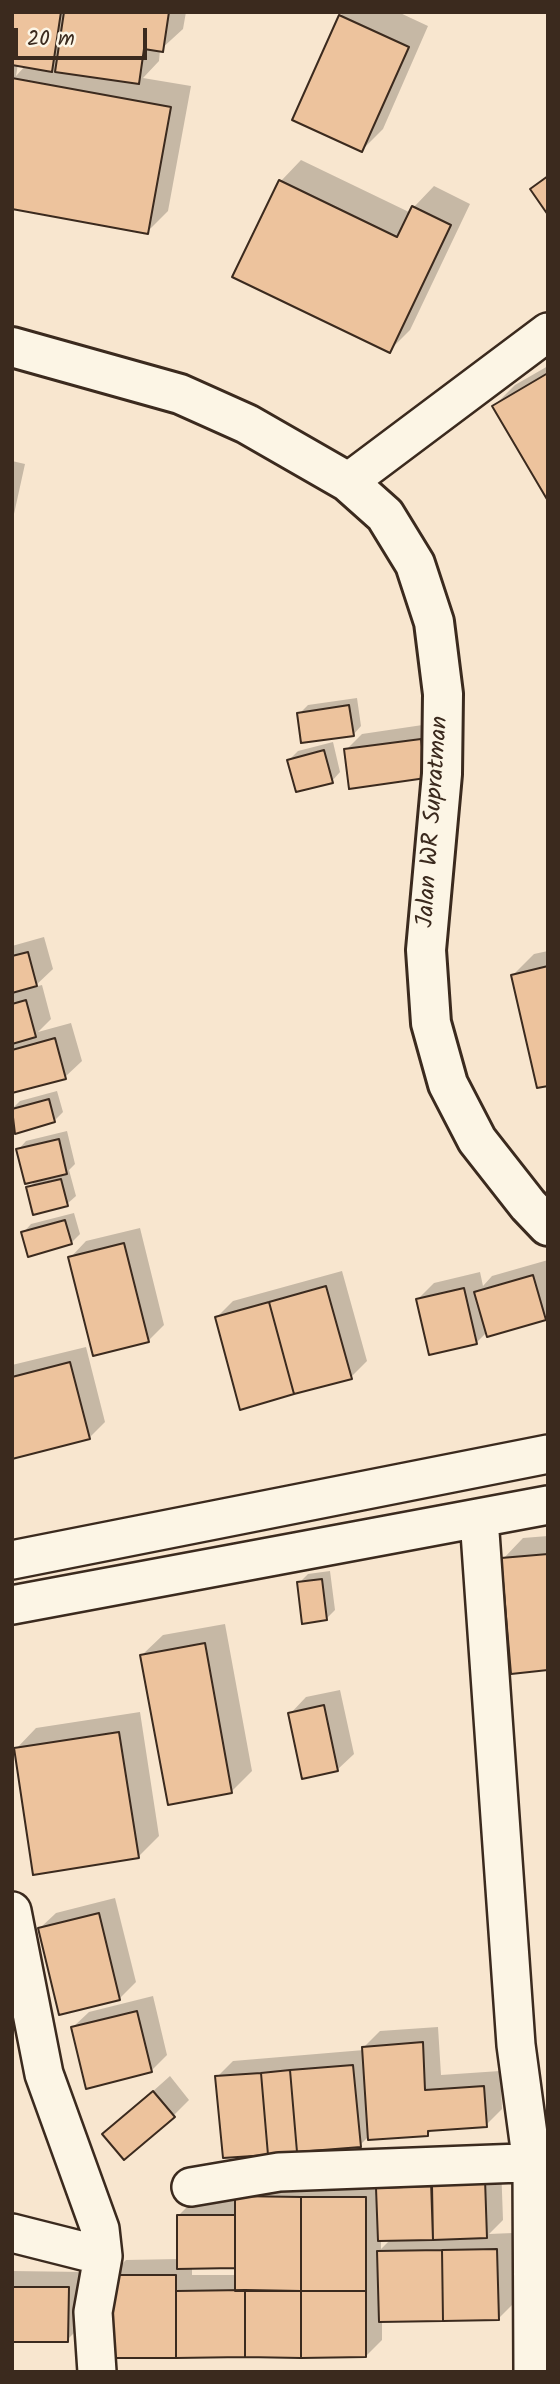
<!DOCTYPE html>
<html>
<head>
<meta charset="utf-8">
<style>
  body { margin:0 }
  #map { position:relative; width:560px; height:2384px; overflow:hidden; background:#f8e6cf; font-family:Kalam,sans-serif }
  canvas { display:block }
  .frame { position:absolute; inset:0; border:14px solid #3b2a1e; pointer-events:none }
  .scale { position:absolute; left:14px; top:28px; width:133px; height:32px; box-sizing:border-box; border:4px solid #3b2a1e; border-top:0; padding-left:9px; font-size:21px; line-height:24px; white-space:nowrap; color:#3b2a1e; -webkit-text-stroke:5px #fcf5e5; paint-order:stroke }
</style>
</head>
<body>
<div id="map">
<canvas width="560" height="2384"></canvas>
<div class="frame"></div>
<div class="scale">20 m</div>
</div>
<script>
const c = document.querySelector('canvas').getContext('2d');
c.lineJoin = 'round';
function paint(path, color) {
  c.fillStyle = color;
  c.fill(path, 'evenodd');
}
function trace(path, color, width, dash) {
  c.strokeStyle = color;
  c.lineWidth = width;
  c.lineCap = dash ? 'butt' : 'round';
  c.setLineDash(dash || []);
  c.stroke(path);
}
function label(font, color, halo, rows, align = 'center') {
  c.font = font + ' Kalam,sans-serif';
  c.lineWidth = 5;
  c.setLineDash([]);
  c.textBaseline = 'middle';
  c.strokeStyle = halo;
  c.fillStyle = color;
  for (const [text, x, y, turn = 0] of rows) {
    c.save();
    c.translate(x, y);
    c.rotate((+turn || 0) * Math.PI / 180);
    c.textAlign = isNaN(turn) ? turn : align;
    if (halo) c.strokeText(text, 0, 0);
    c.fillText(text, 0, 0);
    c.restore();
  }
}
paint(new Path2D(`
  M12,12H186L183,29L160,50L159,61L143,78L191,86L168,211L147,232L12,207ZM18,64L26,65L16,76Z
  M344,12H398L428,26L383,129L362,150L340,16Z
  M301,160L411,213L414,207L434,186L470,204L410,330L389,351L281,181Z
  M548,366V498L494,406L515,385Z
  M12,461L25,464L12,523Z
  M357,698L361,726L353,735L299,714L308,705Z
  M436,723L441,760L346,750L362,734Z
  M333,742L340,772L332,781L289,760L298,751Z
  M44,937L53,969L34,987L42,985L51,1019L38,1032L71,1023L82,1061L65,1077L12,1091V946Z
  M548,951V1084L513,975L534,954Z
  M57,1091L63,1112L54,1121L16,1132L12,1109L20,1101Z
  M67,1131L75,1164L69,1170L76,1196L67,1204L28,1188L37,1180L18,1150L26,1141Z
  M74,1213L80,1234L71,1243L23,1233L31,1224Z
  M140,1228L164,1325L148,1341L70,1258L86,1241Z
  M548,1260V1315L545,1318L487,1332L476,1343L418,1299L434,1283L480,1272L483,1286L492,1276Z
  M342,1271L367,1361L351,1377L217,1317L233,1301Z
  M86,1347L105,1422L89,1438L12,1457V1365Z
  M548,1536V1669L503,1559L523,1538Z
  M330,1571L335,1610L326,1619L299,1583L308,1574Z
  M225,1624L252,1771L231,1792L142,1655L163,1635Z
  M340,1690L354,1754L337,1770L290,1714L306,1697Z
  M140,1712L159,1836L138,1857L16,1749L36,1728Z
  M115,1898L136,1982L120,1998L60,2013L39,1929L56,1913Z
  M153,1996L167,2055L151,2071L72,2028L89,2012Z
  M438,2027L441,2075L500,2071L502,2109L486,2125L433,2129L428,2134L369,2136L360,2145L217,2077L233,2061L364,2050L363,2048L380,2031Z
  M170,2076L189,2100L173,2116L104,2135Z
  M501,2164L503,2220L489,2234L513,2233L515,2302L499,2318L382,2320V2340L366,2356L110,2276L126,2260L179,2259V2215L195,2199H236L252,2181ZM381,2239H391L381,2249ZM192,2267H237V2275H192Z
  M12,2271L84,2272L83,2324L67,2340H12Z`), '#0003');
const building = new Path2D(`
  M12,12H61L52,72L12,65Z
  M64,12H169L163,52L144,49L139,84L55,72Z
  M339,15L409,47L362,152L292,120Z
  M12,78L171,107L148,234L12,209Z
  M548,176V215L530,189Z
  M279,180L397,237L412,206L451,225L390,353L232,277Z
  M548,373V501L492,406Z
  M349,705L354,736L301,743L297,713Z
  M421,739L426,778L349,789L344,749Z
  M324,750L333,783L296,792L287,760Z
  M28,952L37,986L12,993V956Z
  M548,966V1086L537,1088L511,975Z
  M26,1000L36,1037L12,1044V1004Z
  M55,1038L66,1079L12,1093V1050Z
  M49,1099L55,1122L15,1134L12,1109Z
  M59,1139L67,1174L25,1184L16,1149Z
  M61,1179L68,1206L33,1215L26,1187Z
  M65,1220L72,1244L28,1257L21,1232Z
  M124,1243L149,1342L93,1356L68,1257Z
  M533,1275L546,1320L487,1337L474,1292Z
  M326,1286L352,1379L294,1394L269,1302Z
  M464,1288L477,1344L429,1355L416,1299Z
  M269,1302L294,1394L240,1410L215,1317Z
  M70,1362L90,1439L12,1459V1377Z
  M548,1554V1670L511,1674L501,1558Z
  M322,1579L327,1620L302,1624L297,1582Z
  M205,1643L232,1793L168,1805L140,1655Z
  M324,1705L338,1771L302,1779L288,1713Z
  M119,1732L139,1858L33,1875L14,1748Z
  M99,1913L120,2000L59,2015L38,1928Z
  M137,2011L152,2072L86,2089L71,2027Z
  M423,2042L425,2090L484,2086L487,2127L428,2131V2136L368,2140L362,2047Z
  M353,2065L361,2147L297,2152L290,2070Z
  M290,2070L297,2152L268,2155L261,2073Z
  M261,2073L268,2155L223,2158L215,2076Z
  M153,2091L175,2117L124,2160L102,2134Z
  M485,2179L487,2238L433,2240L431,2181Z
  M432,2186L433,2240L378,2241L376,2188Z
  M235,2196L301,2197V2291H235Z
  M301,2197H366V2291H301Z
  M177,2215H235V2268L177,2269Z
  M497,2249L499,2320L443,2321L442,2250Z
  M442,2250L443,2321L379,2322L377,2251Z
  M108,2275H176V2358H108Z
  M12,2287H69L68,2342H12Z
  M245,2290L301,2291V2358L245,2357Z
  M245,2290V2357L176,2358V2291Z
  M301,2291H366V2357L301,2358Z`);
paint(building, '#edc39d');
trace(building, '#3b2a1e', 2);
const street = new Path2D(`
  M348,482L548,332
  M479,1518L516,2045L532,2164L533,2372
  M12,1560L548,1454
  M12,1605L548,1505
  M12,1911L44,2074L100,2229L103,2256L93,2312L97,2372
  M191,2187L279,2172L548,2162
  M12,2233L103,2256`);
const highway = new Path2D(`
  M12,347L180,394L247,424L348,482L385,515L415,564L434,622L443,694L442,774L426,950L431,1023L448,1084L477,1140L528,1205L548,1226`);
trace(street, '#3b2a1e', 42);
trace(highway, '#3b2a1e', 44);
trace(street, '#fcf5e5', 37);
trace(highway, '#fcf5e5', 38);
label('24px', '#3b2a1e', '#fcf5e5', [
  ["Jalan WR Supratman",435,822,-86]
]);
</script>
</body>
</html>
